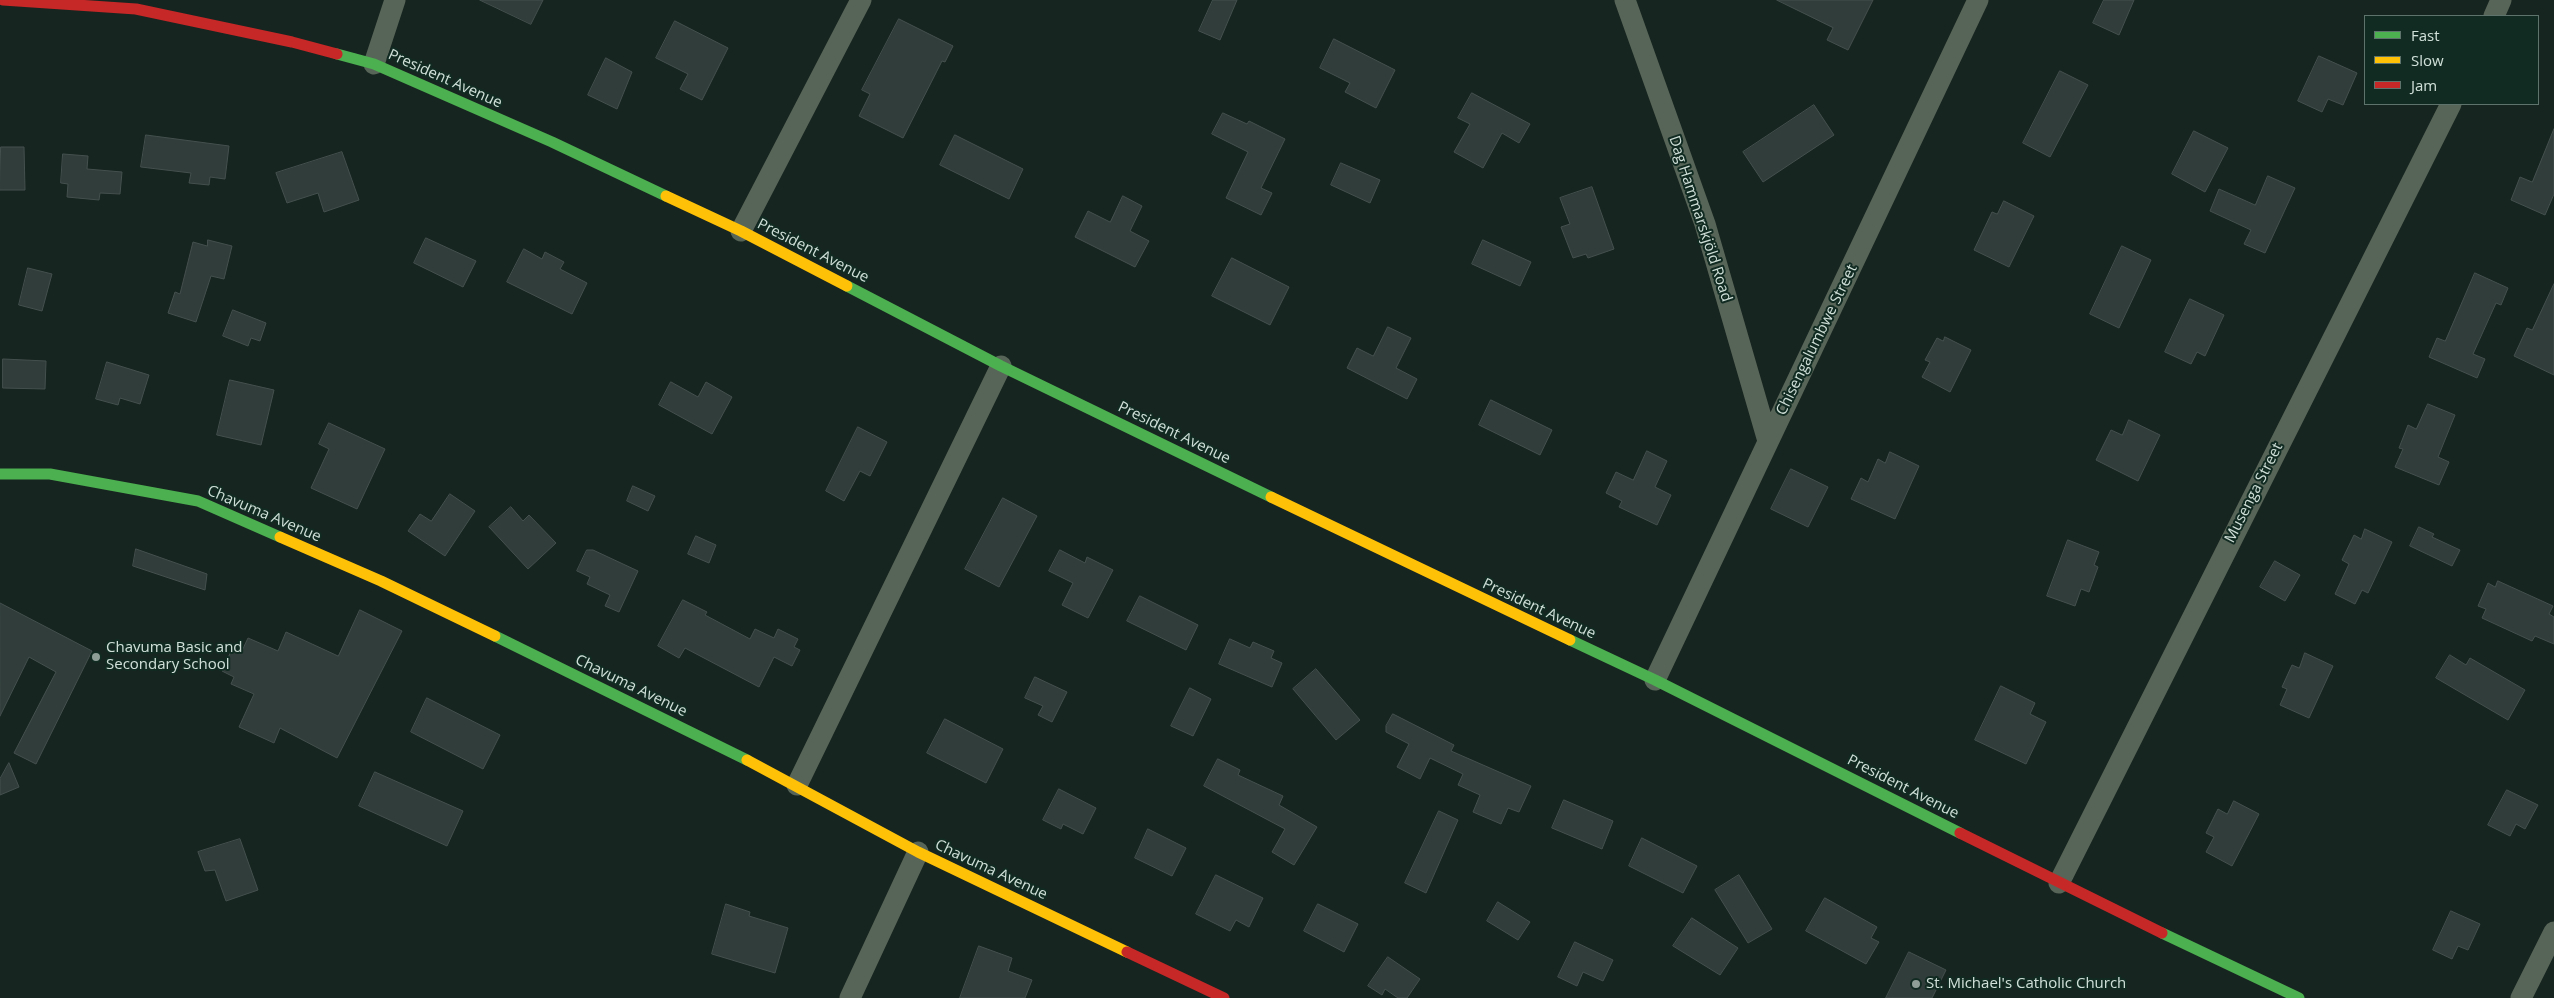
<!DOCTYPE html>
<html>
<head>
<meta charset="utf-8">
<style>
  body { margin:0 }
  #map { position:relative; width:2554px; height:998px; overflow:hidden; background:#172520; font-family:"Open Sans",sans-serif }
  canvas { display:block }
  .legend { position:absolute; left:2364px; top:15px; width:175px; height:90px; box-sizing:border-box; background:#112b22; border:1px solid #5d736b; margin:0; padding:6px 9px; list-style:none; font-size:15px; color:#d0e0d9 }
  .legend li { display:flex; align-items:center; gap:10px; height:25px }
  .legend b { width:25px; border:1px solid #5d736b }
</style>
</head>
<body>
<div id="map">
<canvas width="2554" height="998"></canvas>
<ul class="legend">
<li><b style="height:6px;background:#4caf50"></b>Fast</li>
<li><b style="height:6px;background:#ffc107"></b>Slow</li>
<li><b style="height:6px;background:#c62828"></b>Jam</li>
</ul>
</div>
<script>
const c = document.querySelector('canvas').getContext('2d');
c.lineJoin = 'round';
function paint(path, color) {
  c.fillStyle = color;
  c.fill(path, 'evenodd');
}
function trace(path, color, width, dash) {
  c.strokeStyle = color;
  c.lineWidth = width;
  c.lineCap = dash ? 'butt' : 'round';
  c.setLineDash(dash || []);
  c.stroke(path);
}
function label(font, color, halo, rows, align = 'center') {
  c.font = font + ' "Open Sans",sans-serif';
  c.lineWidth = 4;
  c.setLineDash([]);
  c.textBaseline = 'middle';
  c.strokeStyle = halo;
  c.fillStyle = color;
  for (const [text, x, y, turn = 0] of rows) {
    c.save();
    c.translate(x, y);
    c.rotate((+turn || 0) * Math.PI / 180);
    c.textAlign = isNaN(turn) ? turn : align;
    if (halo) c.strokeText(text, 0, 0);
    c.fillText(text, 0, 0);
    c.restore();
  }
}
const building = new Path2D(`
  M480,0H543L531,24Z
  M1213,0H1237L1220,40L1199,31Z
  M1777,0H1873L1848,50L1827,40L1833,28Z
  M2104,0H2134L2119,35L2093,23Z
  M899,19L953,46L945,62L942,61L903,138L859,116L870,94L862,90Z
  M675,21L728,48L702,100L680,89L688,74L656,58Z
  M1334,39L1395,70L1376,108L1345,92L1350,83L1320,68Z
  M2319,56L2357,73L2343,105L2328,99L2322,112L2298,101Z
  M606,58L632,72L617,109L588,95Z
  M2060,71L2088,85L2050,157L2023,143Z
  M1472,93L1530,124L1519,143L1502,133L1483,168L1454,152L1470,124L1458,118Z
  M1814,105L1834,135L1763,182L1743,152Z
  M1223,113L1247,124L1249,121L1285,139L1261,188L1272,193L1261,215L1226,198L1248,152L1212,134Z
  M2554,129V194L2545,215L2511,200L2520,177L2532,182Z
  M2194,131L2228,148L2205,192L2172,174Z
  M146,135L229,146L225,179L210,177L209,185L189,183L191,173L141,167Z
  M955,135L1023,169L1009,199L940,165Z
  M1,147H24L25,190H0Z
  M342,152L359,200L324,212L318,193L287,203L276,173Z
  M63,154L88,156L87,169L122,172L120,194L100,193L99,200L67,197L68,184L61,183Z
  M1341,163L1380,180L1370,203L1331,185Z
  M2268,176L2295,188L2265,253L2244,244L2251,230L2210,211L2219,189L2255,205Z
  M1592,187L1614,249L1588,258L1586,254L1573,258L1561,227L1570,224L1560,198Z
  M1123,196L1142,206L1130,231L1149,241L1135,267L1075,237L1088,211L1110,222Z
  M2004,201L2034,216L2009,267L1974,250L1992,212L1997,214Z
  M426,238L476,261L463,287L414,263Z
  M208,240L232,246L224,279L211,276L196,322L168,313L175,292L180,294L193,242L207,246Z
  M1483,240L1531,262L1520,286L1472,264Z
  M2122,246L2151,260L2119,328L2090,314Z
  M524,249L542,259L545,252L564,262L560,269L587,283L572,314L507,282Z
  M1232,258L1289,287L1270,325L1212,296Z
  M28,268L52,274L42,311L19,305Z
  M2475,273L2508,288L2501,305L2496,303L2473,354L2485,359L2477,378L2429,357L2437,338L2445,341Z
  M2554,284V375L2514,356L2527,328L2532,330Z
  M2190,299L2224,315L2205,356L2197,352L2191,364L2165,352Z
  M233,310L266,323L260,341L251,338L248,346L223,336Z
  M1388,327L1411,338L1396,368L1417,379L1407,399L1347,368L1357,348L1373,356Z
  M1945,337L1971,350L1950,392L1922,377L1930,362L1925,360L1937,338L1943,341Z
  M3,359L46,361L45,389L3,388Z
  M107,362L149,375L140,404L120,398L118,405L96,399Z
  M230,380L274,390L261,445L217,435Z
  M671,382L698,397L706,382L732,397L712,434L659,405Z
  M1491,400L1552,430L1540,455L1479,425Z
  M2428,404L2455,415L2438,457L2449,462L2439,485L2395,467L2403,449L2399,448L2408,425L2416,429Z
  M2129,420L2160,435L2138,481L2096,460L2111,430L2122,435Z
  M329,423L385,449L357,509L311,488L329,449L319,444Z
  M858,427L887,442L870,476L860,471L844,501L826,491Z
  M1647,451L1667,461L1655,487L1671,495L1657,525L1619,507L1622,501L1606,493L1616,472L1633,480Z
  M1890,452L1919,466L1895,519L1851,499L1861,478L1868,482L1878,459L1885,463Z
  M1791,469L1828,487L1808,527L1771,509Z
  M633,486L655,496L648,511L627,501Z
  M450,494L475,511L445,556L408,531L420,514L431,521Z
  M1003,498L1037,516L999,587L965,569Z
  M511,507L523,521L529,515L556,543L528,569L489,527Z
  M2419,527L2434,534L2432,537L2460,550L2452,566L2410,546Z
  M2365,529L2392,542L2368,593L2362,590L2355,604L2335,594L2349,564L2342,560L2354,535L2361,539Z
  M696,536L716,545L709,563L688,554Z
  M2068,540L2099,552L2094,565L2098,567L2089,592L2081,589L2075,606L2047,596Z
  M136,549L207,574L205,590L133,566Z
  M587,550H593L638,571L619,612L605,606L610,595L587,584L590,577L577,571Z
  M1060,550L1085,563L1087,557L1113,570L1088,618L1062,605L1073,583L1049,571Z
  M2275,561L2300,575L2285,601L2260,587Z
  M2498,581L2553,606L2549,614L2554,617V644L2535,636L2532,641L2482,618L2486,609L2478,606L2488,583L2495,587Z
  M1140,596L1198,625L1186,650L1127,621Z
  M683,600L707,612L705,615L750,639L755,629L774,638L778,629L798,639L794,647L800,650L792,666L774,657L759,687L685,648L679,658L658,646Z
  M0,603L92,651L36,764L14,753L56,672L29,657L0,716Z
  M360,610L402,631L337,758L280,728L274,743L239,727L254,694L231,684L234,677L222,671L232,649L241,653L248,638L278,651L286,632L338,656Z
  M1230,639L1250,648L1253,642L1274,651L1271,658L1282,663L1272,687L1219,664Z
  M2305,653L2333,666L2309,718L2280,705L2287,689L2282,687L2292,665L2299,668Z
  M2450,655L2466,665L2470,658L2525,690L2508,720L2436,678Z
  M1316,669L1360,720L1336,740L1293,689Z
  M1035,677L1067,692L1052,722L1038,715L1043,706L1025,698Z
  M2001,686L2035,703L2030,714L2046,722L2026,764L1975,740Z
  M1190,688L1211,699L1193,736L1171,726Z
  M427,698L500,735L483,769L411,732Z
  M1393,714L1454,745L1451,751L1531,786L1519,812L1508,808L1501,824L1473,812L1480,795L1458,785L1463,774L1430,758L1420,779L1397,767L1409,744L1386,732V726Z
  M945,719L1003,749L986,783L927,753Z
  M1218,759L1240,770L1238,775L1283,796L1279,805L1317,827L1294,865L1272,852L1285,829L1204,786Z
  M9,763L19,787L0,795V779Z
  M375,772L463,811L447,846L359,806Z
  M1059,789L1096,808L1083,834L1063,824L1061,829L1043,820Z
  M2507,790L2538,805L2525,829L2516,824L2510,836L2488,825Z
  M1564,800L1613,821L1602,849L1552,828Z
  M2234,801L2259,814L2232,866L2206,852L2214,837L2206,833L2218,809L2227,814Z
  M1439,811L1458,820L1426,893L1405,883Z
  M1148,829L1186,848L1172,876L1135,858Z
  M1642,838L1697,866L1683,893L1629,866Z
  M240,839L258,890L226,901L215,870L205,871L198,852Z
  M1216,875L1263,898L1249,927L1236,920L1230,931L1196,914Z
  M1739,875L1772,929L1748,943L1715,890Z
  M1825,898L1877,927L1871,938L1879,942L1866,964L1806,931Z
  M1498,902L1530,922L1518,940L1487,921Z
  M726,904L750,912L749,916L788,928L775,973L712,954Z
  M1318,904L1358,924L1344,952L1304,931Z
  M2451,911L2480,924L2468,950L2458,946L2452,959L2433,950Z
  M1692,918L1738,948L1720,975L1673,946Z
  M1575,942L1613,960L1603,981L1583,972L1577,986L1558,977Z
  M979,946L1012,958L1008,971L1032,980L1025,998H960Z
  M1909,952L1946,970L1932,998H1886Z
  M1388,957L1420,979L1407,998H1398L1385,989L1382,995L1368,986Z`);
paint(building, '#303d3a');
trace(building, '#44504e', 1);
trace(new Path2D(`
  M1625,0L1705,224L1768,441
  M2494,16L2501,0
  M374,64L395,0
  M741,231L861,0
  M1655,680L1978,0
  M797,785L1001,366
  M2059,883L2451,104
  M850,998L918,852
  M2521,998L2554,932`), '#576558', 21);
trace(new Path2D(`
  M337,54L374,64L552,142L666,196
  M847,286L1001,366L1271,497
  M0,474H50L198,501L280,537
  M495,636L747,760
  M1570,640L1655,680L1960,833
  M2162,933L2299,998`), '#4caf50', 11);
trace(new Path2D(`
  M666,196L741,231L847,286
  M1271,497L1570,640
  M280,537L381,581L495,636
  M747,760L918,852L1127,952`), '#ffc107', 11);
trace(new Path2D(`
  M3,0L136,9L292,42L337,54
  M1960,833L2162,933
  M1127,952L1224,998`), '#c62828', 11);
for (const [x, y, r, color] of [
  [96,657,5,"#8f9f98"],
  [1916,984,5,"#8f9f98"]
]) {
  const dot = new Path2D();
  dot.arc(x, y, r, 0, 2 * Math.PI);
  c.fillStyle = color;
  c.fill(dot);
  trace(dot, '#112b22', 2);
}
label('15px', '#d0e0d9', '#112b22', [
  ["President Avenue",445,79,24],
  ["Dag Hammarskjöld Road",1700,219,72],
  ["President Avenue",813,251,27],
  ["Chisengalumbwe Street",1817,340,-64],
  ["President Avenue",1174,433,26],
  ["Musenga Street",2254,493,-63],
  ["Chavuma Avenue",264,514,23],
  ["President Avenue",1539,609,25],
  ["Chavuma Avenue",631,686,26],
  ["President Avenue",1903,787,27],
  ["Chavuma Avenue",991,870,25]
]);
label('15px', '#d0e0d9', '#112b22', [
  ["Chavuma Basic and",106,648],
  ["Secondary School",106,665],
  ["St. Michael's Catholic Church",1926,984]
], 'left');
</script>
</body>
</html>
